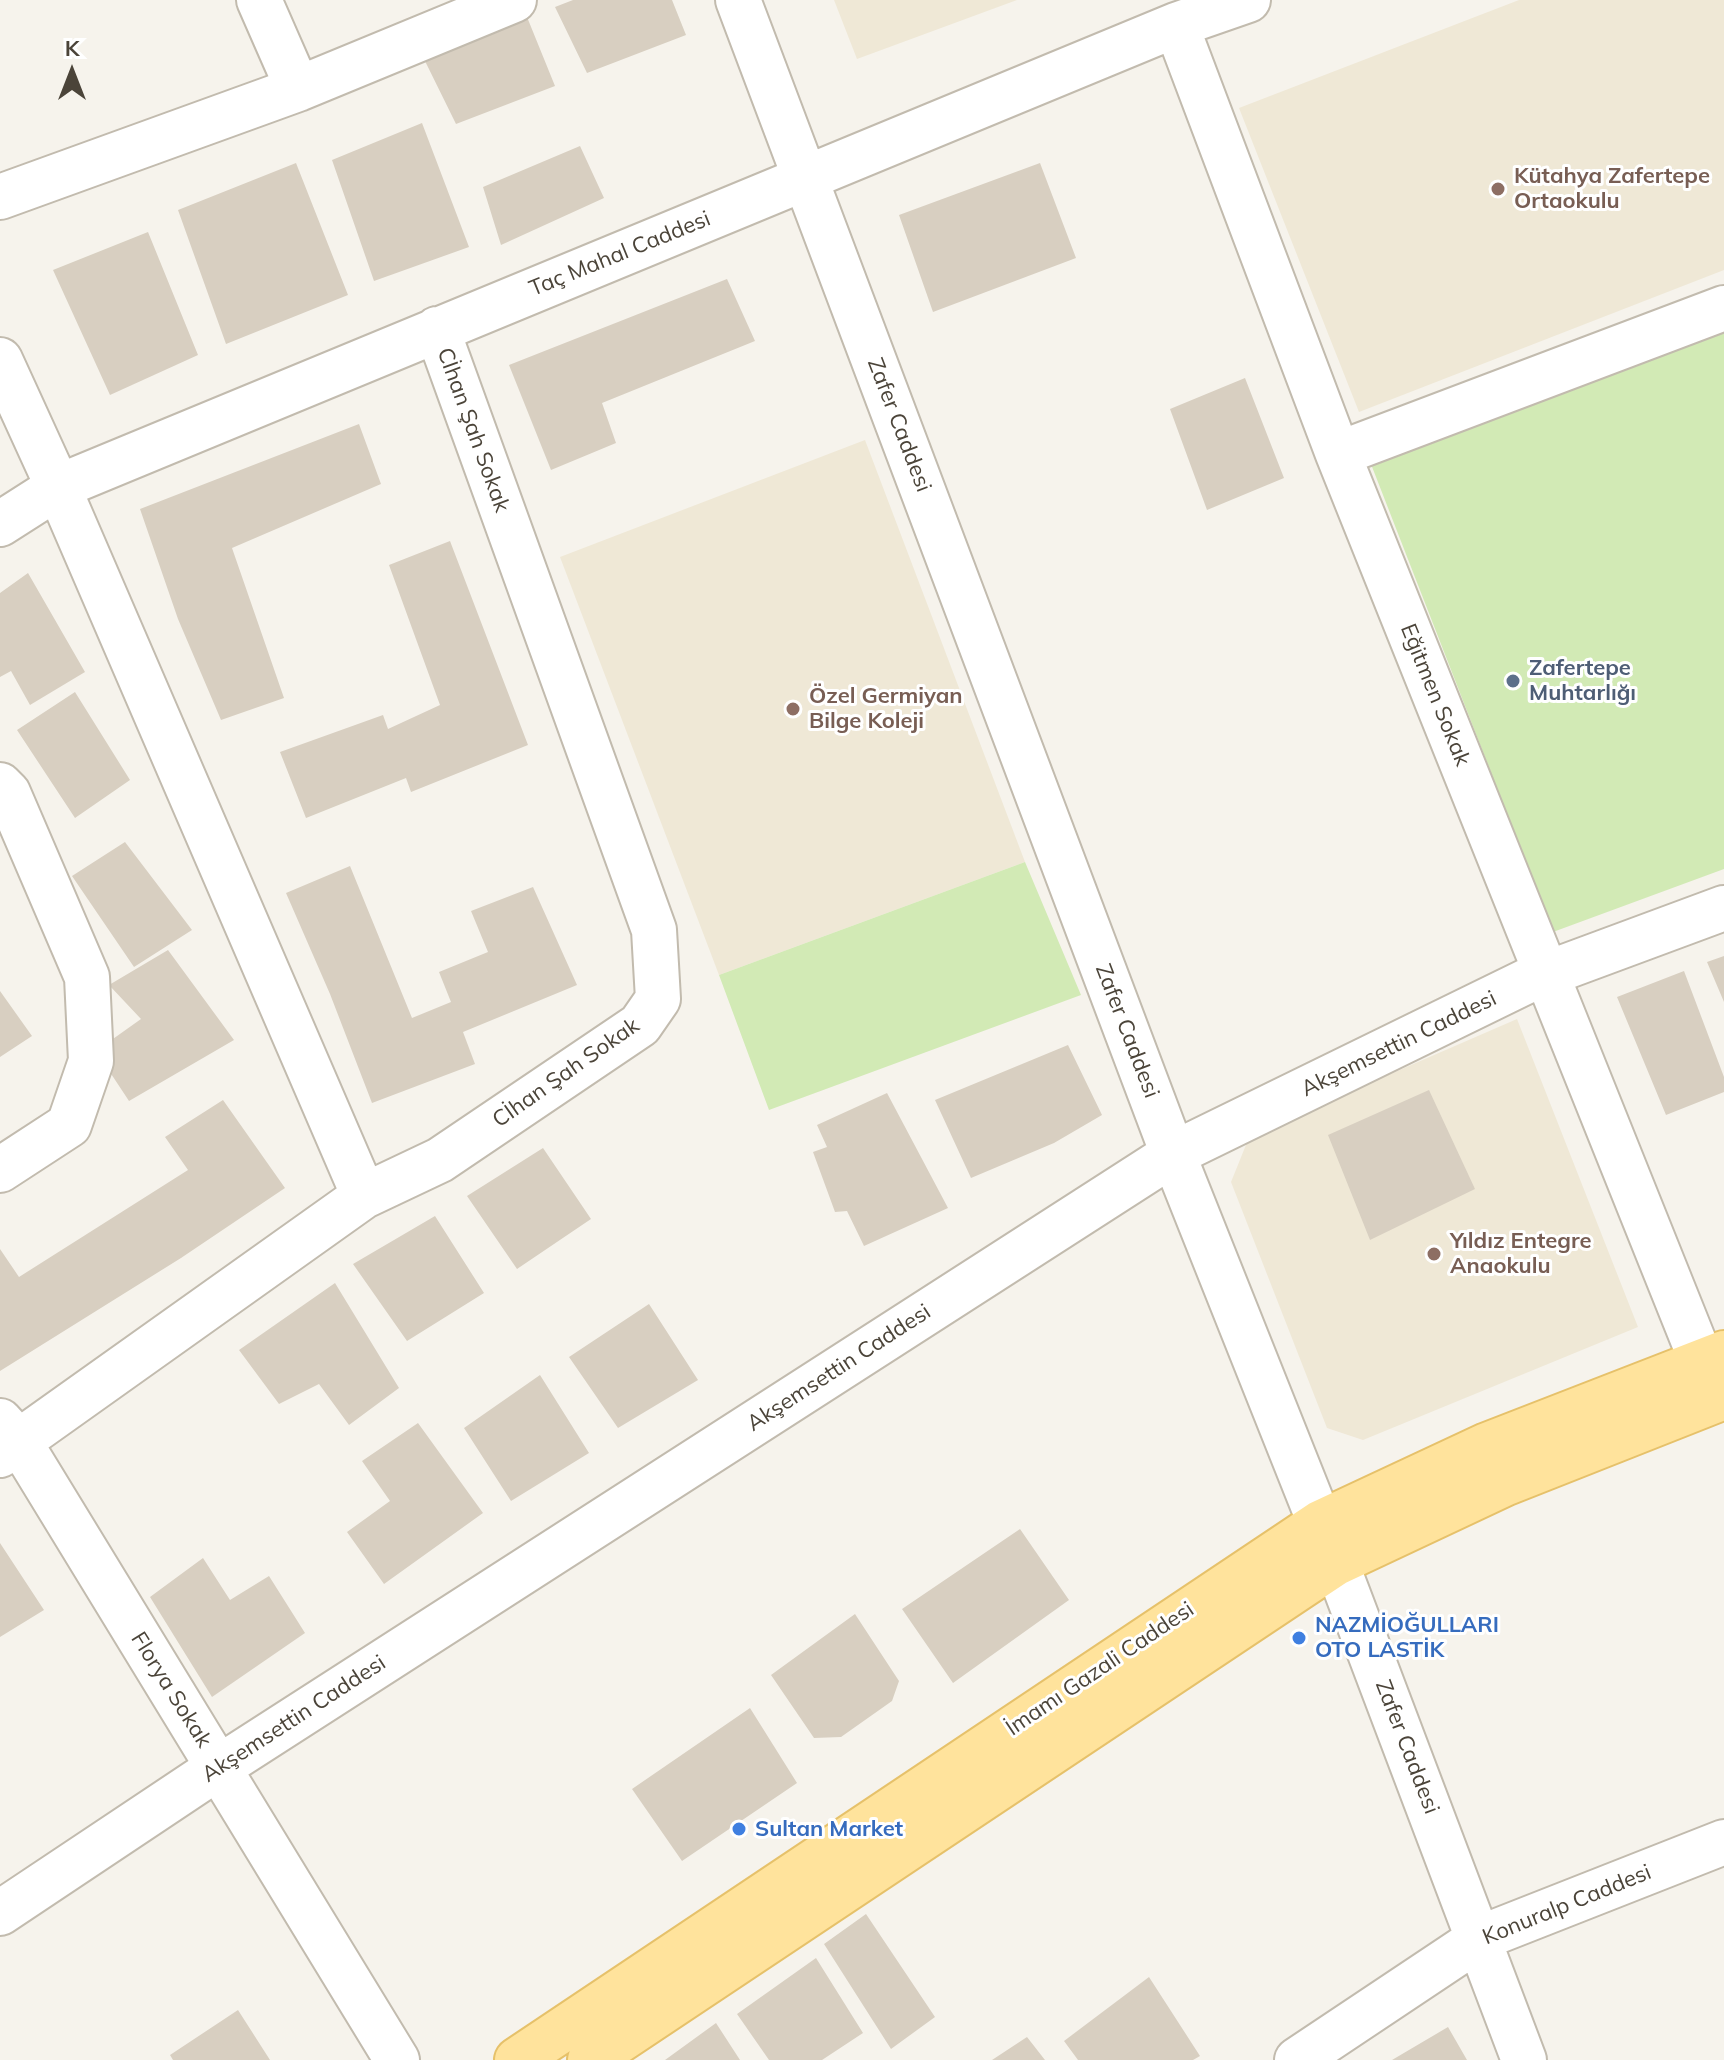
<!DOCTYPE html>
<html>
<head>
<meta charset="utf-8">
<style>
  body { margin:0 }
  #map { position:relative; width:1724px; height:2060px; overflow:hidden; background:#f6f3ec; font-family:Mulish,sans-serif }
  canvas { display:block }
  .north { position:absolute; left:32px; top:32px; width:80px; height:80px; -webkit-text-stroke:6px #fff; paint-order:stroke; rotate:0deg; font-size:22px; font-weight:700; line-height:32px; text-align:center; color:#4b4439 }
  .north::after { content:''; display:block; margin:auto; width:28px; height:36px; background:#4b4439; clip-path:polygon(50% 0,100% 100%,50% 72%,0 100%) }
</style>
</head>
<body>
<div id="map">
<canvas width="1724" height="2060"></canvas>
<div class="north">K</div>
</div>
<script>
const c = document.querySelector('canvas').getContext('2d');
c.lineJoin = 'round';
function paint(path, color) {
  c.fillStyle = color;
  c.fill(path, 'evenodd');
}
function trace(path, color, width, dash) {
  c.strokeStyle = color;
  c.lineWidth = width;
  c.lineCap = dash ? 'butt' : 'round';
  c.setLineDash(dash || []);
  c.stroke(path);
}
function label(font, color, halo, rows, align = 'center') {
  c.font = font + ' Mulish,sans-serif';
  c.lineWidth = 6;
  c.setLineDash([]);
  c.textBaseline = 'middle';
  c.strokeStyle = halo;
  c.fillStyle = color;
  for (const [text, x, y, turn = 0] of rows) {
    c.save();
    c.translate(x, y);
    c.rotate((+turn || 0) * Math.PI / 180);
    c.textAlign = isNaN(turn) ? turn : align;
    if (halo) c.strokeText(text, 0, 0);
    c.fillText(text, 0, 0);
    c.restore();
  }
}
paint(new Path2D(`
  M834,0H1017L857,59Z
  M1519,0H1724V270L1359,412L1239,108Z
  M865,440L1025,862L719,975L560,557Z
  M1517,1019L1638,1327L1363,1440L1327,1428L1231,1182L1250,1135Z`), '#efe8d6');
paint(new Path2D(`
  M1724,326V869L1553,932L1369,459Z
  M1025,862L1081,995L769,1110L719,975Z`), '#d2eab5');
paint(new Path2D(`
  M573,0H672L686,35L587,73L555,7Z
  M527,17L555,86L456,124L424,59Z
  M422,123L469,247L374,281L332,160Z
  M580,146L604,198L501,245L483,187Z
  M296,163L348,295L226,344L178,210Z
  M1040,163L1076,258L933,312L899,215Z
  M148,232L198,355L110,395L53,270Z
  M727,279L755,341L602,403L616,443L551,470L509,365Z
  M1245,378L1284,478L1207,510L1170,409Z
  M359,424L381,484L232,548L284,698L221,720L178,619L140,509Z
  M450,541L528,745L411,792L406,778L306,818L280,752L383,715L388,729L440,705L389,565Z
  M28,573L85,672L30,705L11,671L0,677V593Z
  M75,692L130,780L75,818L17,730Z
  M125,842L192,930L134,967L72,876Z
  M350,866L412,1018L451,1002L439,972L488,952L471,911L533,887L577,985L463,1032L475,1064L372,1103L330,994L286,893Z
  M168,950L234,1040L129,1101L96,1051L141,1019L109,985Z
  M1724,956V1002L1707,962Z
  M1684,971L1724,1077V1092L1666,1115L1617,997Z
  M0,991L32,1036L0,1057Z
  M1068,1045L1102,1115L1054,1143L971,1178L935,1100Z
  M1429,1090L1475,1189L1370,1240L1328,1135Z
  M887,1093L948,1208L864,1246L847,1211L835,1212L813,1152L827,1147L817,1125Z
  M223,1100L285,1188L181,1258L0,1371V1249L19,1277L188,1170L165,1137Z
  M543,1148L591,1219L517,1269L467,1196Z
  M435,1216L484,1293L407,1341L353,1264Z
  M335,1283L399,1388L349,1425L319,1384L279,1404L239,1350Z
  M649,1304L698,1380L618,1428L569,1357Z
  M540,1375L589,1453L511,1501L464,1428Z
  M418,1423L483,1513L384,1584L347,1532L390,1501L362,1461Z
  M1020,1529L1069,1600L953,1683L902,1609Z
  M0,1543L44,1610L0,1637Z
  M203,1558L230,1600L269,1576L305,1633L212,1697L150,1597Z
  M855,1614L899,1681L892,1701L841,1737L814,1738L771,1675Z
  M750,1708L797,1783L682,1861L632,1789Z
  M866,1914L935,2017L891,2049L824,1944Z
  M816,1958L863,2033L822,2060H769L737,2014Z
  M1149,1977L1200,2056L1193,2060H1078L1064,2041Z
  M238,2010L270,2060H173L170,2055Z
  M716,2023L740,2060H665Z
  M1448,2027L1467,2060H1392Z
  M1027,2037L1045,2060H992Z`), '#d8cfc1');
const minor = new Path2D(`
  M259,0L298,89
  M738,0L1173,1154L1336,1563L1524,2060
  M1176,25L1338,454L1702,1362
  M0,197L298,89L514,0
  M0,360L58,487L364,1196
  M1338,454L1724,308
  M0,524L58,487L1176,25L1248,0
  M0,785L8,793L87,977L91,1061L69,1125L0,1170
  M0,1421L20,1443L397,2060
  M0,1455L364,1196L440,1160L640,1025L658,999L654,930L437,329
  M0,1913L204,1777L1173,1154L1527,981L1724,908
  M1297,2060L1480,1938L1724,1842`);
const major = new Path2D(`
  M517,2060L1320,1523L1487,1445L1724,1353
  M590,2060L1336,1563L1504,1484L1724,1397`);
trace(minor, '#c2bbae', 48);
trace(major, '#e6c16a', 48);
trace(minor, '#fff', 44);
trace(major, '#ffe39c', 44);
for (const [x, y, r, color] of [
  [1498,189,8,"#8d6e63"],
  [1513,681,8,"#5c6f8a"],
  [793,709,8,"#8d6e63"],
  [1434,1254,8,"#8d6e63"],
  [1299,1638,8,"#3f7fe0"],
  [739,1829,8,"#3f7fe0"]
]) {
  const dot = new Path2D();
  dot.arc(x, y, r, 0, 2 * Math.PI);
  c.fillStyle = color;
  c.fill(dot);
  trace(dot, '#fff', 3);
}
label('bold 22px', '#785e54', '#fff', [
  ["Kütahya Zafertepe",1514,176],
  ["Ortaokulu",1514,201],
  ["Özel Germiyan",809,696],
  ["Bilge Koleji",809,721],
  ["Yıldız Entegre",1450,1241],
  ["Anaokulu",1450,1266]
], 'left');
label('22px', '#4b4439', '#fff', [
  ["Taç Mahal Caddesi",620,254,-22],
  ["Zafer Caddesi",899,425,69],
  ["Cİhan Şah Sokak",473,430,70],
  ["Eğitmen Sokak",1435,695,68],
  ["Zafer Caddesi",1127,1031,69],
  ["Akşemsettin Caddesi",1399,1044,-26],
  ["Cİhan Şah Sokak",566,1073,-35],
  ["Akşemsettin Caddesi",839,1368,-33],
  ["İmamı Gazali Caddesi",1100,1669,-34],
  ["Florya Sokak",171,1690,58],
  ["Akşemsettin Caddesi",294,1719,-33],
  ["Zafer Caddesi",1407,1747,69],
  ["Konuralp Caddesi",1567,1905,-22]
]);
label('bold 22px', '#4e5e75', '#fff', [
  ["Zafertepe",1529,668],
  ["Muhtarlığı",1529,693]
], 'left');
label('bold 22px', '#366cbe', '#fff', [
  ["NAZMİOĞULLARI",1315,1625],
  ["OTO LASTİK",1315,1650],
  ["Sultan Market",755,1829]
], 'left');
</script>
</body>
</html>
